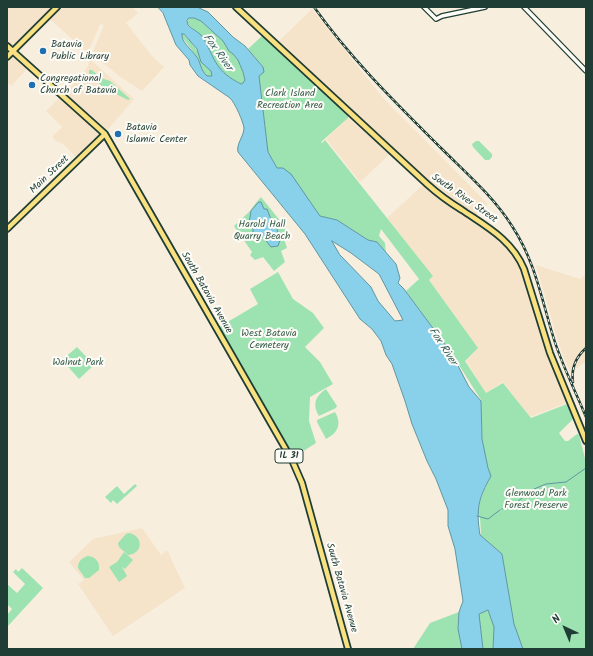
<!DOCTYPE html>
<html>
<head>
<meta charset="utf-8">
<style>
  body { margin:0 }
  #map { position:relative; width:593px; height:656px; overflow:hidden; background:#f8eedd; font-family:Kalam,sans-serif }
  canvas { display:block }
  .frame { position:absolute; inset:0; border:8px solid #1f3d34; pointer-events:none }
  .north { position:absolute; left:545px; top:608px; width:40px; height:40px; -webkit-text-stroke:3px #fdfcf7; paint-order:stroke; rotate:316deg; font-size:11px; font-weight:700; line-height:16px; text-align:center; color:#1f3d34 }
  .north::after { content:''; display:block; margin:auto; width:14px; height:18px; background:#1f3d34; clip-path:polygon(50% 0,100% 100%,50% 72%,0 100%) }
</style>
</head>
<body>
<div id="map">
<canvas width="593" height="656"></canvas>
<div class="frame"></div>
<div class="north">N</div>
</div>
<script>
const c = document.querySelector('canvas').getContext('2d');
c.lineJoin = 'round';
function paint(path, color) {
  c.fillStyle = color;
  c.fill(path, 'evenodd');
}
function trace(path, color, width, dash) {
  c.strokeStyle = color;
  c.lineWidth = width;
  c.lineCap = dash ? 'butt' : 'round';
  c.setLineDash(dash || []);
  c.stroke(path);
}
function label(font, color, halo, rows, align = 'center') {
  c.font = font + ' Kalam,sans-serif';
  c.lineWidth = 4;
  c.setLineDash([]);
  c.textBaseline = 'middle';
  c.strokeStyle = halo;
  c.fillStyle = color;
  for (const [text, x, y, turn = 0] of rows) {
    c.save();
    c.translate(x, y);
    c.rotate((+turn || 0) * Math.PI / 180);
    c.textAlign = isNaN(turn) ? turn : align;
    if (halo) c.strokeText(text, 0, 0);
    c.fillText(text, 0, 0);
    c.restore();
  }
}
paint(new Path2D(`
  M7,7H132L138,13L126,23L152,56L164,67L142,91L119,76L92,54L104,25L100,24L88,53L45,15L13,46L7,41Z
  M312,9L383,98L488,204L475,217L456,205L431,185L360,120L278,42Z
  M13,56L28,68L11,86L7,82V61Z
  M90,59L134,99L105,133L63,94L79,78L87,68Z
  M60,97L101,136L77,158L62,143L57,142L52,137L62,127L46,111Z
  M348,118L390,154L360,182L326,139Z
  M424,184L494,233L513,251L521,266L569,402L530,417L503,382L486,393L466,361L478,348L429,280L433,276L387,218Z
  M536,265L580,279L586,274V361L571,373L563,356L557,338Z
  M142,528L161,555L167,550L185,588L113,636L78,584L84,580L69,562L93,539Z`), '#f5e4ca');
paint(new Path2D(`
  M189,18H194L201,21L223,41L229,51L233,54L238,60L243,72L245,80L243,83L241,84L227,76L218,67L207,47L203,38L188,24L187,22Z
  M183,34C195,45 202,59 212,72V76H207L202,71L197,57L182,37L181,35Z
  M263,35L348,113V118L321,142L322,143L325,140L433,276L429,280L478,348L465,361L486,393L503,383L531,418L567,404L573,419L559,433L565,441H568L577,434L579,435L586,462V649H523L514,624L502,554L480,535L481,534L480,517L477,516C479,501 484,489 491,476L488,468L482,439L481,400L452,354L406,291L419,279L381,229L379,236L385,243L386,253L377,242L368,240L337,220L320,216L310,202L277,168L268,152L259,76L263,72V67L248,49Z
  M89,70H92L101,78L110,81L130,99L128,100L114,93L103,90L101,85L89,75Z
  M476,141H479L492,154V157L489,160H485L473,147L472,144Z
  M261,197L282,223L287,232L283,236L287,248L281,251L285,262L274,271L263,257L255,260L250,255L252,252L234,226L250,211L255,204Z
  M278,272L293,299L313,313L324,328L305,347L320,362L333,384L310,397L309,421L316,443L294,457L219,327L258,304L250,289Z
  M77,347L94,365L79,379L62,360Z
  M326,389L337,406L336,408L319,416C312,405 315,396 326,389Z
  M335,412C342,424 338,433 326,439L317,422V420Z
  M135,484L137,486L117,504L113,500L111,503L105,497L117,486L124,494Z
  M129,533C144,536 143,554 128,555L119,547L118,543L126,534Z
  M124,552L133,560L125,569L122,567L127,576L119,582L109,567L117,562Z
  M88,556C96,557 100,562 99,570L89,578H85L78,568C78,562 81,558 88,556Z
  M22,568L43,588L7,627V615L12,609L7,604V584L17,593L25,584L13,572L16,569L18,572Z
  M488,610L494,627L493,649H483L479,614Z
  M459,612L458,629L462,649H413L430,623Z`), '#9ce3b1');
const water = new Path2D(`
  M158,7H197L208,12L233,37L245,46L263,67L264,72L259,76L268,152L277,168H283L291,174L320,216L337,220L368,240L377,242L396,264L400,278L398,283L404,289L452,354L469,387L481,401L482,439L488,468L491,476C478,499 476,509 480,535L502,554L514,624L523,649H493L494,627L488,610L479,614L483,649H462L458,629L459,612L463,601L455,549L448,526V510L436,479L427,461L412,424L405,401L392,364L386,355L381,341L372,329L360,319L305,234L238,152C236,144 244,136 244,128C243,121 235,103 230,98L198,76L190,65L189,60L176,45L163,13ZM189,18H194L201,21L223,41L229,51L233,54L238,60L243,72L245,80L243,83L241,84C216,71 216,62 204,39C201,33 193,30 188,25L187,21ZM182,34H184L197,49L201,62L211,71L212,76H207C200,70 201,62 196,56C191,49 181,42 182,34ZM332,241L351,253L379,274L403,320L395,321L378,301L371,287L340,255Z
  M259,202H261L264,209H267L270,217L275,222L280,240L278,246L271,247L263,237L260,238L253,232V229L249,223L251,211Z`);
paint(water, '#89d1ea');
trace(water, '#5f96a1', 1);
trace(new Path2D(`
  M502,509L513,505L534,489L546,484L566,482L586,468
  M477,516L488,519L500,510`), '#5f96a1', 1);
const minor = new Path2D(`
  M424,7L436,19L442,16L485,7
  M524,7L586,71`);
const major = new Path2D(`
  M236,7L427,184C438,194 449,202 462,210C487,227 512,240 524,269L550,353L586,441
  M7,46L105,134L292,460L302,483L348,649
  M7,57L57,7
  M7,229L105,134`);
trace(minor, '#1f3d34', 6);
trace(major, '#1f3d34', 8);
trace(minor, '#fdfcf7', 3.5);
trace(major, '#f9e181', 4.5);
const rail = new Path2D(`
  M314,7C351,59 396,103 441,148C466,173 493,196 512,226C535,261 541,297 553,336C561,363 575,390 586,417
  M573,382C571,369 576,357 586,348`);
trace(rail, '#1f3d34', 2.5);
trace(rail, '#fdfcf7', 1, [3]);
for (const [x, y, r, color] of [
  [43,51,4,"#1f6fb2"],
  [32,85,4,"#1f6fb2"],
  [118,134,4,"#1f6fb2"]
]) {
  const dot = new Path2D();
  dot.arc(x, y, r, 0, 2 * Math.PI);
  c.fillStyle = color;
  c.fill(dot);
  trace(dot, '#fdfcf7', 1.5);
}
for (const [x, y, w] of [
  [289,456,28]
]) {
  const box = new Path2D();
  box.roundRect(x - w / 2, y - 7, w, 14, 3);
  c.fillStyle = '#fdfcf7';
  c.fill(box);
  trace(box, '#1f3d34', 1);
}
label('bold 9px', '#1f3d34', null, [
  ["IL 31",289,456]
]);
label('10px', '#1f3d34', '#fdfcf7', [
  ["Batavia",51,45],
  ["Public Library",51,57],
  ["Congregational",40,79],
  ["Church of Batavia",40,91],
  ["Batavia",126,128],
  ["Islamic Center",126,140]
], 'left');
label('10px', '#385e4d', '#fdfcf7', [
  ["Clark Island",290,94],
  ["Recreation Area",290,106],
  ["Harold Hall",262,225],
  ["Quarry Beach",262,237],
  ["West Batavia",269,334],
  ["Cemetery",269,346],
  ["Walnut Park",78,363],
  ["Glenwood Park",536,494],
  ["Forest Preserve",536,506]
]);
label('10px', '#1f3d34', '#fdfcf7', [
  ["Main Street",50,175,-44],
  ["South River Street",464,199,35],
  ["South Batavia Avenue",206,293,60],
  ["South Batavia Avenue",341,588,74]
]);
label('italic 11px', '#3a6262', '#fdfcf7', [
  ["Fox River",217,53,54],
  ["Fox River",442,347,57]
]);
</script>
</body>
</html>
